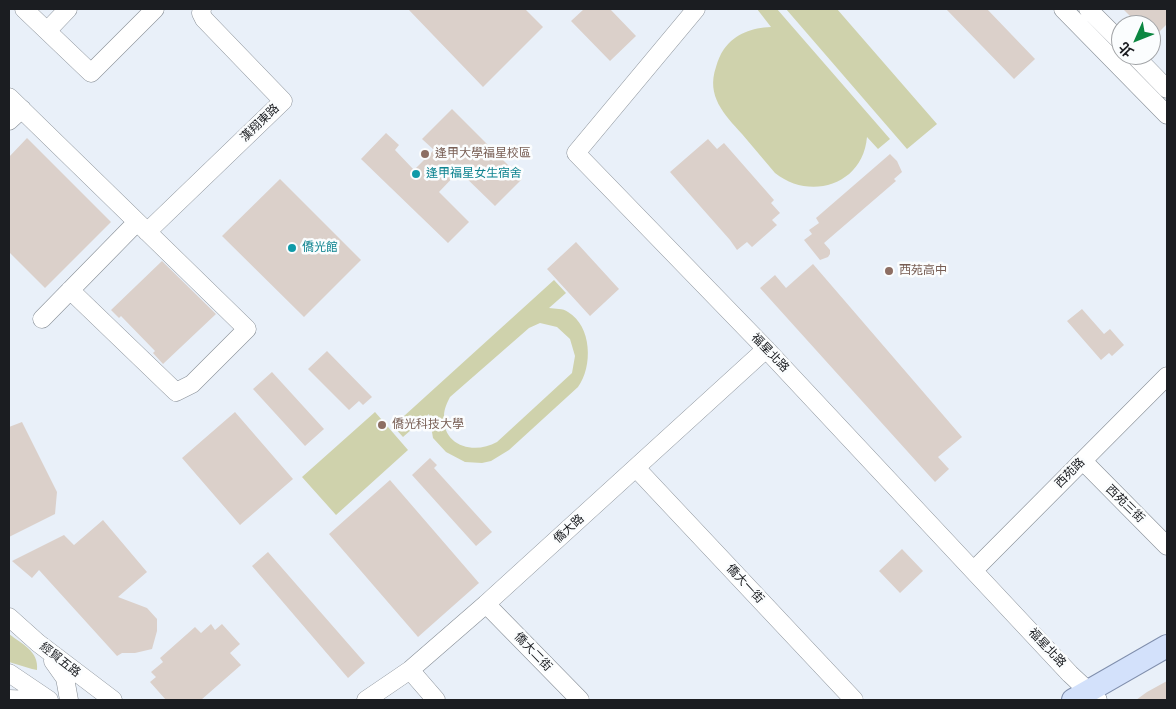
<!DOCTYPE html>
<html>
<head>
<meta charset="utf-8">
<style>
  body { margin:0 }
  #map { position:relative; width:1176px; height:709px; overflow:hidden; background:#e9f0f9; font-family:"PT Sans Narrow","Noto Sans TC",sans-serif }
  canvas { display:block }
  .frame { position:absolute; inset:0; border:10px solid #1b1d21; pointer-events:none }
  .north { position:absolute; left:1111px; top:15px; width:50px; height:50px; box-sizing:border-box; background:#fbfdfe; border:1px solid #a1a3a6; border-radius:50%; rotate:226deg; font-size:14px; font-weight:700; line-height:20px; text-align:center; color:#1b1d21 }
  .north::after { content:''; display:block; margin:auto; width:18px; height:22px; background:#0c8741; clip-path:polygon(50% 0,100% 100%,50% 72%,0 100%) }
</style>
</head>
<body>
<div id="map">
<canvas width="1176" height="709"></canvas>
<div class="frame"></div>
<div class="north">北</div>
</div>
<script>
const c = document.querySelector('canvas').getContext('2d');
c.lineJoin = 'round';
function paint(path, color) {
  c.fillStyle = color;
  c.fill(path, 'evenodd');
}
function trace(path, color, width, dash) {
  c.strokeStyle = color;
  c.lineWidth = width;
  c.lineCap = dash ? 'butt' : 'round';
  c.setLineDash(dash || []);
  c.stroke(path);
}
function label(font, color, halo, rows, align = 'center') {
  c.font = font + ' "PT Sans Narrow","Noto Sans TC",sans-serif';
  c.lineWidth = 5;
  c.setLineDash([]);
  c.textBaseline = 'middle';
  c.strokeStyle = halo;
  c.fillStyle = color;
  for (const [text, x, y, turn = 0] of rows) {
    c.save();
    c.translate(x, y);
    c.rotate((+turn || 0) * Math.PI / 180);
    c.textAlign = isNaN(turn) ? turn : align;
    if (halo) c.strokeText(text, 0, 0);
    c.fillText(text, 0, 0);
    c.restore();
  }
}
paint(new Path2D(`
  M757,9H777L890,139L878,149L867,137C863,185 810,201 775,173C764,160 753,147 742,134C724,114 706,96 716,67C718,60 720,55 724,49C736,33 752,28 771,27Z
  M786,9H837L937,124L907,149Z
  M554,280L566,293L549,308C555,309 563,308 568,312C592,326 593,367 578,387L509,450L491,461L482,463L465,462L446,452L433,438L429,414L403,437L393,426ZM540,323L557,327L570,339L575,356L572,373L497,442C474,455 442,446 444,416C444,409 447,403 450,397L529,328Z
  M375,412L408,450L336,515L302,477Z
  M9,634C22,644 39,651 37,670L32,669L9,662Z`), '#cfd2ac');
paint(new Path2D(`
  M408,9H525L543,27L483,87Z
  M584,9H610L636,36L610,61L571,21Z
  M946,9H987L1035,59L1014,79Z
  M1123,9H1167V24L1151,40V25H1139Z
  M452,109L522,179L495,206L459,171L439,192L469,222L448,243L361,159L386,133L399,145L395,150L414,170L434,150L422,139Z
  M27,138L111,222L45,288L9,252V157Z
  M708,139L717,149L724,143L774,200L771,203L780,213L772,220L777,225L752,247L747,242L737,250L730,240L670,172Z
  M890,154L897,161L902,172L894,179L896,181L824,243L830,250V254L828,257L820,260L804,240L812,234L809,230L819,223L816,218Z
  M280,179L361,260L304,317L222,236Z
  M576,242L619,289L590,316L547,269Z
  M162,261L216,314L163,364L153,353L155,351L121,316L119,318L111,310Z
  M813,264L962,437L938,457L949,469L935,482L760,288L775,275L786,288Z
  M1082,309L1104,334L1110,329L1124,345L1112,356L1109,353L1101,360L1067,321Z
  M327,351L372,397L363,405L359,401L349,410L308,369Z
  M272,372L324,429L305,446L253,389Z
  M235,412L293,479L240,525L182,458Z
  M22,422L57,492L55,514L9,537V427Z
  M430,458L437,465L434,468L492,532L476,546L412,475Z
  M390,480L479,583L418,637L329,534Z
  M103,520L147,572L118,597L147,608L157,619V631L152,649L135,653H122L117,656L39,570L32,578L12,561L64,535L74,545Z
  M902,549L923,571L900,593L879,571Z
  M268,552L365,663L348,678L252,566Z
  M211,624L215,630L222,624L240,644L230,653L241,665L201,700H166L150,682L156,677L151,672L163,662L160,658L195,627L201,633Z
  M1167,681V700H1136L1147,692Z`), '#dbd0ca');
const minor = new Path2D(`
  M24,9L91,73L155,9
  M696,9L576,153L766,349L1070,674L1098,700
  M1063,9L1167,115
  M1088,9L1121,42
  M47,31L68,9
  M1134,55L1167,89
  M9,97L247,329L192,384L176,392L70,290
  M9,121L22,109
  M147,232L283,101L204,19L201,13L202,9
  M42,319L137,222
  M1083,461L1167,546
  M636,468L854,700
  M974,570L1167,376
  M486,604L580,700
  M9,617L38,643L113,700
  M53,661L65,678L69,700
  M410,670L436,700
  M9,673L49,700
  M9,699L32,700
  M366,700L410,670L486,604L766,349`);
const major = new Path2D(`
  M1073,700L1167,646`);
trace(minor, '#878e96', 19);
trace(major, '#808fad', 24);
trace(minor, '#fff', 18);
trace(major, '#d3e1fb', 22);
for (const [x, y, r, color] of [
  [425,154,5,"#8d6e63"],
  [416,174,5,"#0f9aa8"],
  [292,248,5,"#0f9aa8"],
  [889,271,5,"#8d6e63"],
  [382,425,5,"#8d6e63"]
]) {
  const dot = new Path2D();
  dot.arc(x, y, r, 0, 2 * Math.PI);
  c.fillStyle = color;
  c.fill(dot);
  trace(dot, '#fbfdfe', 2);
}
label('12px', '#1b1d21', '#fbfdfe', [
  ["漢翔東路",260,123,-44],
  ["福星北路",770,353,46],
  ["西苑路",1070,473,-45],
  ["西苑三街",1125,504,44],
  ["僑大路",569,529,-42],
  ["僑大一街",745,584,47],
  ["福星北路",1047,648,47],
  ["僑大二街",533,652,46],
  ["經貿五路",60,660,38]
]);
label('12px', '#785e54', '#fbfdfe', [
  ["逢甲大學福星校區",435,154],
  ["西苑高中",899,271],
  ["僑光科技大學",392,425]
], 'left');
label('12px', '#0d838f', '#fbfdfe', [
  ["逢甲福星女生宿舍",426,174],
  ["僑光館",302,248]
], 'left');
</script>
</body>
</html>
